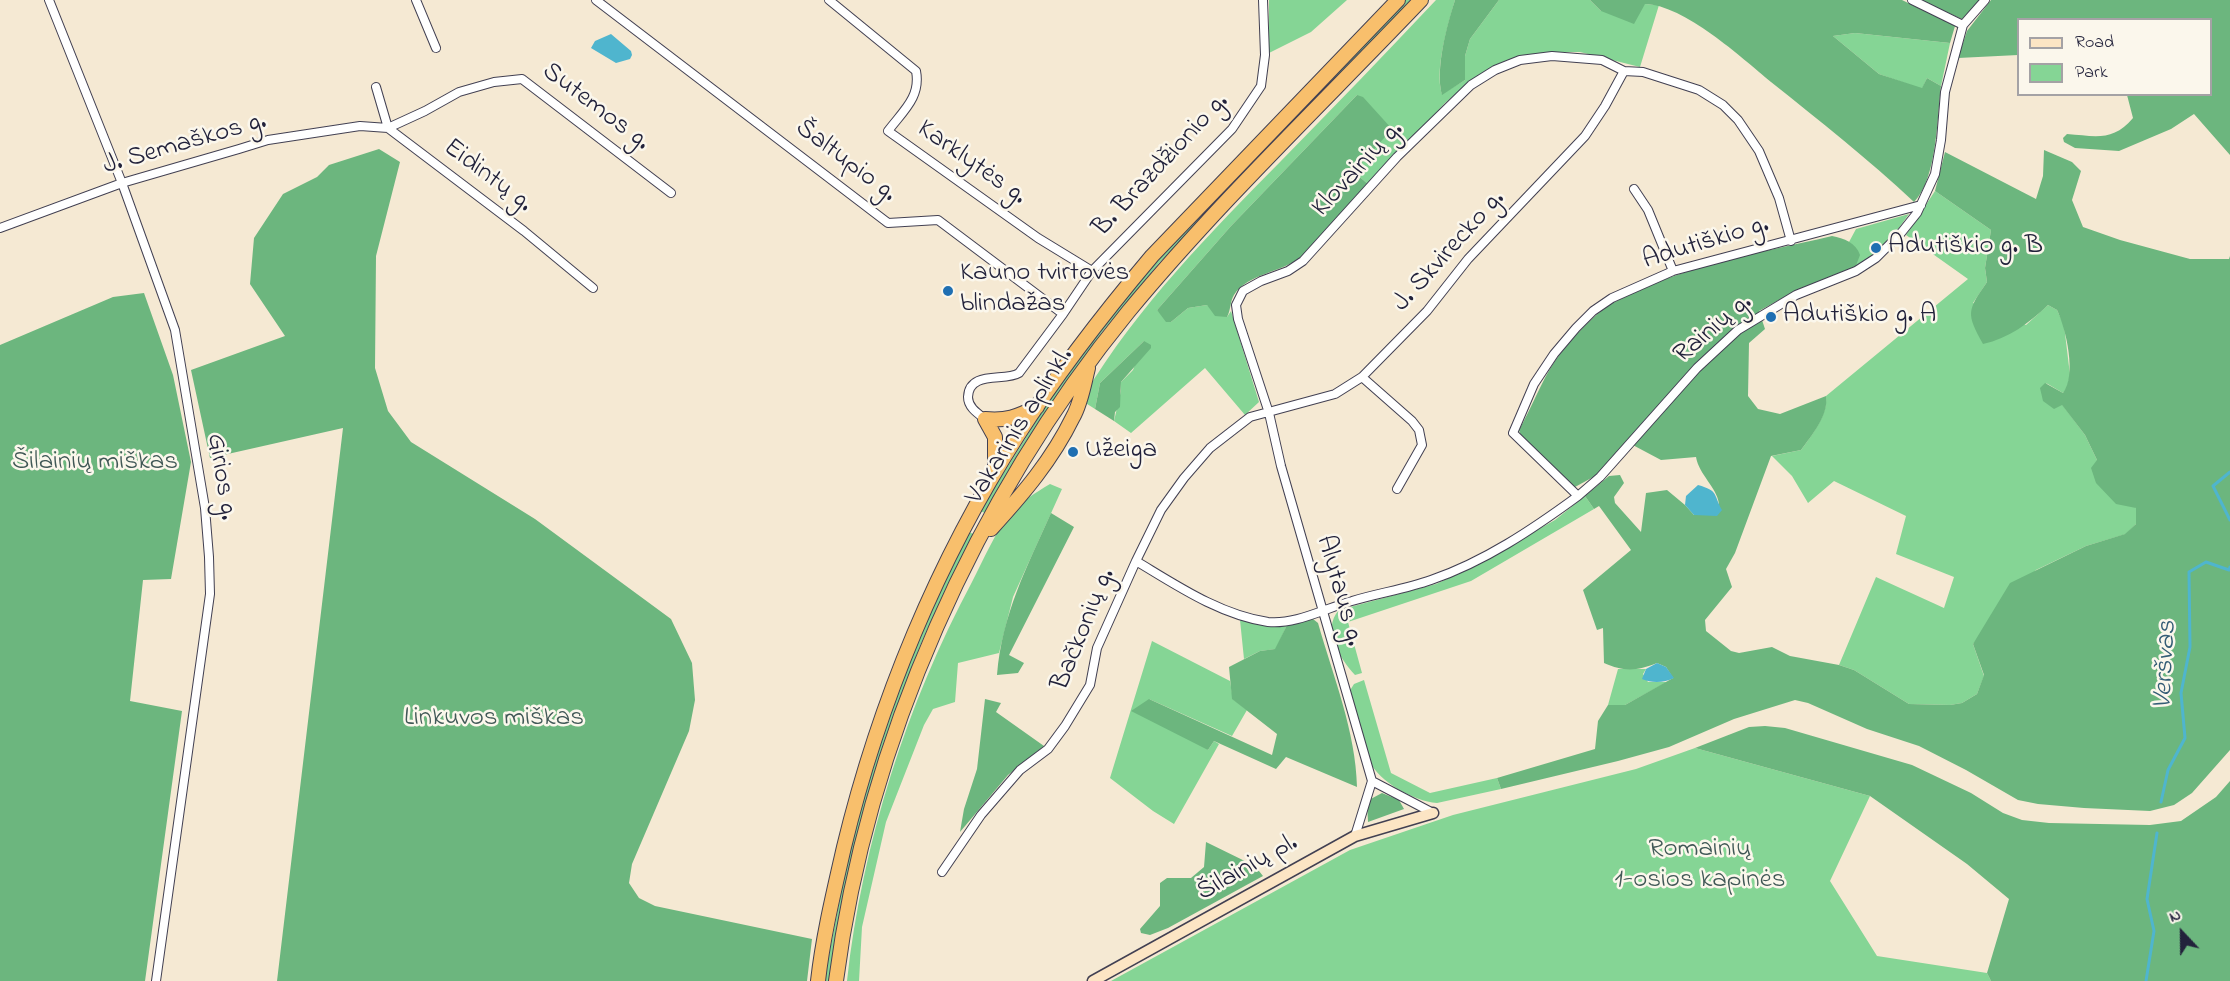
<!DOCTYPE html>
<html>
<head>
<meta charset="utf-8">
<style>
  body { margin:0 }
  #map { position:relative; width:2230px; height:981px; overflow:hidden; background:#f5e9d3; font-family:"Indie Flower",sans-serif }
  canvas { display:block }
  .legend { position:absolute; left:2017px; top:18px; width:195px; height:78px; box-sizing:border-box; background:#fbf7ec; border:2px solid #a4a2a5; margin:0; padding:8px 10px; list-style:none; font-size:18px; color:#22223b }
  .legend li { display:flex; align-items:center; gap:12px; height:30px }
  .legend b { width:30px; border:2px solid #a4a2a5 }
  .north { position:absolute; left:2152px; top:903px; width:60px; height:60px; -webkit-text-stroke:4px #fbf7ec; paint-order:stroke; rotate:338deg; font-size:16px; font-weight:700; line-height:24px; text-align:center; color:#22223b }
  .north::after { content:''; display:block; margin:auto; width:21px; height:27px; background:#22223b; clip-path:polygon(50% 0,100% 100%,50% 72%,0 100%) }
</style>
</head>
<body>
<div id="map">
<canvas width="2230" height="981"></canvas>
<ul class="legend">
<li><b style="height:8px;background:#fce5c4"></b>Road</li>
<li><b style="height:16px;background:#85d595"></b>Park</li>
</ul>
<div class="north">N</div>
</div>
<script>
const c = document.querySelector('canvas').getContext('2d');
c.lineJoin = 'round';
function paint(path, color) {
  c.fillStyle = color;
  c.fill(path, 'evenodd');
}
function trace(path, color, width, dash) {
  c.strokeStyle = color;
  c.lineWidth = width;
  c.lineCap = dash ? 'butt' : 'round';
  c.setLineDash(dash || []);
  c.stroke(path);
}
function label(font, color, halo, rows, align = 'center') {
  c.font = font + ' "Indie Flower",sans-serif';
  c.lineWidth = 5;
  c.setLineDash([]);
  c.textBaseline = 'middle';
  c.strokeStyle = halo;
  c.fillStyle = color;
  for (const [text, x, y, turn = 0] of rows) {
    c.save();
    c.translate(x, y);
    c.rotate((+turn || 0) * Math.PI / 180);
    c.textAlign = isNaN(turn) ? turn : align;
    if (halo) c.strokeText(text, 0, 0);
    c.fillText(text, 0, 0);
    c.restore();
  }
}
paint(new Path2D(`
  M1269,0H1347L1311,32L1269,53Z
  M1405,0H1412L1159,263L1102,332L1059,391L985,513L980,511L1057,388L1099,329L1157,258Z
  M1436,0H1455C1448,24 1434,71 1442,94L1465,80V56L1470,39L1499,0H1590L1601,11L1645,4L1659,5L1640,67L1580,52H1551L1517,58L1471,81L1445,103L1369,185L1354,172L1357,95L1231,226L1157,310L1171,322L1188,308L1207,305L1227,317L1231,311L1259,402L1245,415L1205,368L1131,433L1114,421L1121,391V382L1133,370L1144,341L1100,383L1095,409L1084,402L1085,394C1137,307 1210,233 1281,161C1333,108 1385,54 1436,0Z
  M1855,33L1950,43L1941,86L1927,78L1922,89L1879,74L1833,36Z
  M1935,191L1991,230L1985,268L1987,282L1973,303L2026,325L2048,305L2057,310L2064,325L2070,375L2067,388L2063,393L2046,383L2085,435L2097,460L2136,508V524L2126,534L2086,546L2036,570L1973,644L1984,676L1977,694L1962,703L1950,705L1909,704L1854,670L1839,665L1876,577L1944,608L1954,577L1896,554L1906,516L1834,481L1808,503L1792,476L1772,456L1801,450C1812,435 1828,415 1826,396L1968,279L1906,235Z
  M1909,214L1888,243L1855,268L1849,242L1856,229Z
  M1050,484L1062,489L1013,597L999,653L958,663L955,702L933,709L924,725L886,822L862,927L859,981H847C862,844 907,703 972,582C983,561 995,532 1010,514C1022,501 1035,493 1050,484Z
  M1585,496L1594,509L1471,581L1348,622L1362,673L1355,675C1340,658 1321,630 1339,610L1436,584L1462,572L1555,520Z
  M968,532L974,534C956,571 936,608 920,646C876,757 846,862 831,981H824L851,842L886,726L912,654Z
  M1240,620L1267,625H1287L1276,649L1260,651L1244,659Z
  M1152,641L1230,681L1233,699L1247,710L1232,736L1149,699L1208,750L1214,741L1219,744L1174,824L1153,811L1110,778Z
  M1618,669H1646L1643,674L1648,682H1667L1625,705H1608Z
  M1364,680L1391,773L1430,793L1497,778L1501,789L1437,803C1413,801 1380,782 1369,761L1349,692L1354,684Z
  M1695,748L1870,796L1830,881L1877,956L1987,973L1991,981H1111L1350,850L1453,815L1636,769Z`), '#85d595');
paint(new Path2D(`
  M1455,0H1499L1470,39L1465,56V80L1442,95C1435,69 1447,25 1455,0Z
  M1590,0H1902L1955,26L1950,43L1855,33L1833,36L1879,74L1922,88L1927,78L1941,86C1937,118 1937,179 1914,202C1868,159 1820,121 1771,82C1741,57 1684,5 1645,4L1634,24L1601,11Z
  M1920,0H1981L1962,19Z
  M1991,0H2230V155L2194,114L2171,129L2119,151L2075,148L2064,142L2063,138L2067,134C2095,136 2113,142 2133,118L2127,95L2210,94V20H2018V55L1958,58L1967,31Z
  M1357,95L1363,97L1392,129L1354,172L1369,185C1347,208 1325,236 1302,256C1282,273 1248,273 1234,295C1230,301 1231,310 1227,317L1215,316L1207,305L1188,308L1171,322H1166L1157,310L1231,226Z
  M379,149L400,162L376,256L375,368L388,411L411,442L535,519L671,619L692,663L695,700L689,731L632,864L629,883L639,898L655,906L812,939L807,981H277L343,428L210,458L191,370L285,336L250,284L254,238L283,194L317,177L329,165Z
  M2044,150L2072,162L2081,171L2072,200L2083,227L2120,240L2190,259H2229L2230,256V750L2192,793L2174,805L2150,811L2084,808L2038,804L2018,800L1966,770L1919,746L1867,729L1808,703L1795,700L1734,719L1669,747L1618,761L1501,789L1497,778L1595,749L1598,721L1608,705H1625L1673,678L1666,667L1657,663C1637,671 1624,672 1604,663L1603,628L1597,630L1583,590L1631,550L1599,506L1594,509L1585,496L1609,476L1620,475L1624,483L1614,497L1615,503L1641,532L1646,493L1667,490L1685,505L1694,515L1719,504C1717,487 1699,475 1696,457L1661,460L1629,443L1606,470L1575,487L1521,436L1519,430C1531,409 1542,380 1555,361C1569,342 1593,314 1613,303C1679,266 1760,253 1832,236C1844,238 1856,243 1860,255L1855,268L1793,292L1759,311L1765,329L1749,343L1748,396L1758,409L1780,414L1826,396C1829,415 1812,435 1801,450L1771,456L1735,553L1726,569L1732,587L1705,620L1706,631L1731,651L1739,653L1772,647L1790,656L1839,665L1854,670L1909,704L1950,705L1962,703L1977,694L1984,675L1973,644L2010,583L2086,546L2125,534L2136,524V508L2116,504L2096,483L2091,468L2097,460L2085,435L2062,405L2054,409L2043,401L2040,388L2045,383L2063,393C2077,375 2066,329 2057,310L2048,305C2028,324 2009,338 1983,344C1966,313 1967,311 1987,282L1985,268L1991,230L1935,191L1945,152L2036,199L2043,176Z
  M144,293L173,375L191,462L171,579L143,580L130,701L182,711L145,981H0V345L113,297Z
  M1144,341L1151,345V348L1121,382L1120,407L1115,412L1114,421L1095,409L1100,383Z
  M1051,513L1074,527L1009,655L1024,663L1018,673L997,675C1002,614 1027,567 1051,513Z
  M1313,619L1318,623C1333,676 1356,732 1357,787L1286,757L1276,769L1214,741L1208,750L1131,711L1149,699L1272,755L1277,734L1232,699L1229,667L1260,651L1275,649L1287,625Z
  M985,699L1001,703L996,712L1044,746L1008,775L960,832L964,809L977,769Z
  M1765,726L1785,728L1912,765L1971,793L2003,813L2022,820L2049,823L2150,825L2181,821L2216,797L2230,781V981H1991L1987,973L2009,899L1967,864L1870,796L1695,748L1749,727Z
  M1382,793L1399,800L1404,809L1368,822L1367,801Z
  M1206,842L1255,866L1263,876L1168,928L1150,935L1141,933L1140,929L1160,906V883L1167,878H1191L1204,867Z`), '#6cb67e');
paint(new Path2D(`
  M611,34L631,51L632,55L630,59L616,63L591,48L595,41Z
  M1698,485C1719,491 1713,494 1722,510L1717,516L1694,515L1685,505L1686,496Z
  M1657,663L1666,667L1674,678C1664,683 1651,683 1642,679L1646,669Z`), '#4fb5ce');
trace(new Path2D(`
  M2230,472L2213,486L2230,520
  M2161,802L2168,770L2185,738L2181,693L2190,647L2189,572L2206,562L2229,570L2230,567
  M2146,981L2154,931L2147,899L2157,833`), '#4fb5ce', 3);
const street = new Path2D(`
  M49,0L122,183L175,330L205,508L209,557L210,594L156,981
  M416,0L436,48
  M596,0L888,223L938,220L1063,314L1019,373C1005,382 969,370 968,397C968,407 977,413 985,419
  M829,0L916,71C921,97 903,111 888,131L1038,238L1092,271
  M1912,0L1963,25
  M376,87L388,128L524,231L593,288
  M1634,189L1648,210L1673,271
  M0,228L122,183L239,149L268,140L360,126L388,128L425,111L459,92L494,82L522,79L671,193
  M1063,314L1092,271L1232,129L1261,86L1265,55L1263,0
  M1362,377L1412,421L1419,430L1422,445L1397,489
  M1578,496L1600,477L1697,368L1738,330L1796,295L1856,271L1876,258L1901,233L1917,213L1935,174L1941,140L1945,92L1963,25L1985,0
  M1136,561C1176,585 1220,615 1268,622C1295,625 1326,608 1352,601C1378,593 1406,589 1431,580C1484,562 1533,529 1578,496L1513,433L1534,384L1554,354L1576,328L1593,311L1612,298L1673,271L1921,205
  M1372,781L1281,466L1269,413L1238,319L1236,305L1243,291L1261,281L1288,271L1303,261L1397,157L1471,85L1495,70L1520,60L1552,56L1602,60L1624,71L1643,72L1699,90L1723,105L1738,120L1759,151L1779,198L1791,241
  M1355,836L1372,781L1433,813
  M942,872L981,815L1020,770L1048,749L1065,726L1090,685L1097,648L1136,561L1161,510L1184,478L1210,448L1250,417L1335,394L1362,377L1427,311L1468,259L1585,136L1605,106L1624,71`);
const secondary = new Path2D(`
  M1093,981L1355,836L1433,813`);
const highway = new Path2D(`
  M985,419L995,437V471
  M985,419C1007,421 1016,417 1037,407
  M991,529C1023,494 1052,460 1073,417C1081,403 1084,384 1088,368
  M818,981C823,936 834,891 844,847C879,702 938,560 1018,435C1058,372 1104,313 1152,256L1398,0
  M836,981C867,742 976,498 1128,312C1219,202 1323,103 1421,0`);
trace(street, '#424052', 10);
trace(secondary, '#424052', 13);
trace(highway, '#424052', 16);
trace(street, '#fff', 8);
trace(secondary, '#fce5c4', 10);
trace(highway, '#f8bf6c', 14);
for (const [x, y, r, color] of [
  [1876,248,6,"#1f6fb2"],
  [948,291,6,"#1f6fb2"],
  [1771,317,6,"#1f6fb2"],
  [1073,452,6,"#1f6fb2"]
]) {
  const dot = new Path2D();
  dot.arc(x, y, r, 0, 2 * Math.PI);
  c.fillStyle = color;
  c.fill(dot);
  trace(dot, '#fbf7ec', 2);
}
label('27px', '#22223b', '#fbf7ec', [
  ["Sutemos g.",595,108,37],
  ["J. Semaškos g.",185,145,-16],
  ["Šaltupio g.",845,162,37],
  ["Karklytės g.",971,164,35],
  ["B. Brazdžionio g.",1162,166,-47],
  ["Klovainių g.",1359,170,-47],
  ["Eidintų g.",487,177,37],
  ["Adutiškio g.",1706,244,-17],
  ["J. Skvirecko g.",1450,252,-48],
  ["Rainių g.",1714,330,-40],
  ["Vakarinis aplinkl.",1021,427,-58],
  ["Girios g.",220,477,81],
  ["Alytaus g.",1338,591,74],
  ["Bačkonių g.",1085,630,-68],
  ["Šilainių pl.",1248,869,-29]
]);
label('27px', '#22223b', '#fbf7ec', [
  ["Adutiškio g. B",1888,248],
  ["Kauno tvirtovės",960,275],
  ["blindažas",960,306],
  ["Adutiškio g. A",1783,317],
  ["Užeiga",1085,452]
], 'left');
label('27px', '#405856', '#fbf7ec', [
  ["Šilainių miškas",95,464],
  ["Linkuvos miškas",494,720],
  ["Romainių",1700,851],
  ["1-osios kapinės",1700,882]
]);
label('italic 28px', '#345d76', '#fbf7ec', [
  ["Veršvas",2167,665,-87]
]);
</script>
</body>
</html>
